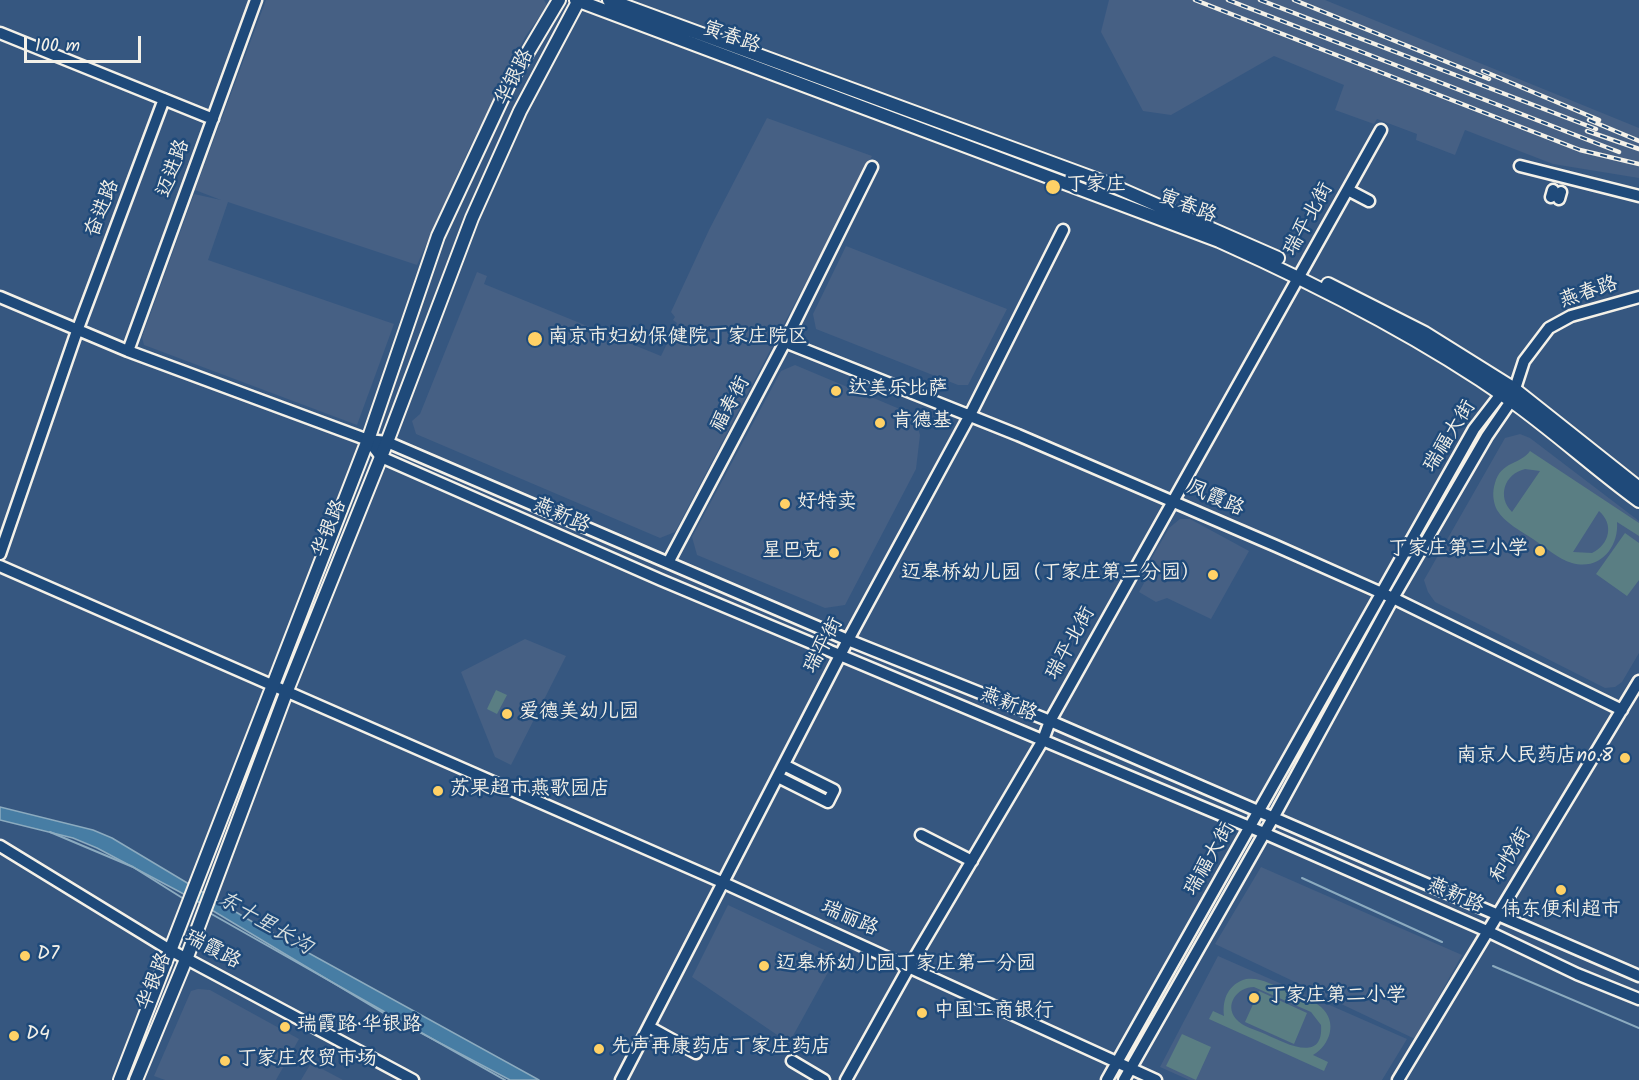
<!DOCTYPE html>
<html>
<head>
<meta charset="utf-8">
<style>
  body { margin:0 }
  #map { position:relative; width:1639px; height:1080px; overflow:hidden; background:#365780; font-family:Kalam,sans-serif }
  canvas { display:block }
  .scale { position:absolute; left:24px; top:36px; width:117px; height:27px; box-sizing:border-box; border:3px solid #f4f1e8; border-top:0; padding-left:8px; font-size:18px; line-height:21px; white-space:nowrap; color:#f4f1e8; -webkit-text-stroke:4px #1f4a7a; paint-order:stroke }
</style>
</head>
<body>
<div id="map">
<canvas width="1639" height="1080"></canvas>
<div class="scale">100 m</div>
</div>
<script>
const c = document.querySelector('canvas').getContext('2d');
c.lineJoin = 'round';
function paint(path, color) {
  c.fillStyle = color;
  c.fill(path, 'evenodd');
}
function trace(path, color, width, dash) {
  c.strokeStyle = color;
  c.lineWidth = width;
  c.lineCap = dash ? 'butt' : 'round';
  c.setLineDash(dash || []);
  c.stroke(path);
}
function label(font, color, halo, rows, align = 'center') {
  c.font = font + ' Kalam,"LXGW WenKai TC",sans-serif';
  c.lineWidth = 5;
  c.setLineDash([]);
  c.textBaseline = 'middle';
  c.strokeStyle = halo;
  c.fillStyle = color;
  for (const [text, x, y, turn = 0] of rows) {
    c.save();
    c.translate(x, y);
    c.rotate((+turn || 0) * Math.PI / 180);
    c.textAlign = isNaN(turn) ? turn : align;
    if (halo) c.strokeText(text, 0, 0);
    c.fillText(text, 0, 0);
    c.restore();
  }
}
paint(new Path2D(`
  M266,0H544L547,6L525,37L468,151L417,265L228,202L208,260L394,324L357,425L144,345L142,337L194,194L221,200L195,190Z
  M1109,0H1325L1639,128V178L1553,164L1465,130L1455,155L1416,140L1417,134L1377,119L1374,124L1335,110L1344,85L1274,56L1171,115L1143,111L1101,32Z
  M767,118L872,156L675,532L660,538L416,434L412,421L420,414L477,272L487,276L484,284L661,356L677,323L673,320L675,317L671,312L709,230Z
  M846,246L1007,309L968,385H958L816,329L813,314Z
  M795,365L914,415L920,435L916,469L845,605L825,608L697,555L692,537L781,371Z
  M1520,434L1530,438L1639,521V653L1622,682L1615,687L1605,688L1435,602L1428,592L1424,580L1505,438Z
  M1180,519H1190L1249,551L1211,619L1167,598L1156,602L1139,592L1144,583L1139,580L1169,528Z
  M525,639L566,656L511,765L495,757L461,672Z
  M1261,867L1462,955L1415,1039L1215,944Z
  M728,905L837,956L789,1043L692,977Z
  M1218,956L1407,1039L1382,1080H1189L1160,1067Z
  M198,989L210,990L299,1039L276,1080H165L154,1076L191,991Z
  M311,1063L343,1080H301Z`), '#466084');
paint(new Path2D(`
  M1530,451L1639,523V536L1617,522C1619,547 1600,571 1572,563C1558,559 1545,547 1533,539C1521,531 1505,523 1497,510C1493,502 1492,492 1495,483C1501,461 1520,465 1530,451ZM1525,469L1540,471L1512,512C1497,497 1504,474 1525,469ZM1599,511C1614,524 1610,544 1592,553L1573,552Z
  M1625,533L1639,543V580L1627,596L1596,574Z
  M496,690L507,695L497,714L487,709Z
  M1246,979C1261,977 1273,985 1286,991C1297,996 1312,999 1321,1007C1338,1022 1330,1045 1313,1055L1328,1062L1324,1071L1209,1019L1213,1011L1224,1016C1222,998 1229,984 1246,979ZM1254,987L1311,1012L1321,1025C1324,1065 1283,1042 1265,1034C1256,1030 1243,1027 1236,1019C1224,1005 1237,987 1254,987Z
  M1259,991L1307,1013L1294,1044L1245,1022Z
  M1182,1034L1211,1047L1196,1080L1166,1066Z`), '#5a7e83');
const water = new Path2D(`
  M0,807L93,830L112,838L256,924L539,1080H510L385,1014L195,900L97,848L73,838L0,820Z`);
paint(water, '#477da4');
trace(water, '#8cabbf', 1.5);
trace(new Path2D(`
  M50,832L133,867L184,899
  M1302,878L1442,942
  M208,912L505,1080
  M1493,966L1639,1028`), '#8cabbf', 2);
const minor = new Path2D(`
  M0,33L213,119
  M1520,166L1639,196
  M1348,190L1369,201
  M1551,197L1553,190
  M1559,199L1561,192
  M0,297L128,351L368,440L387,442L848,640L1050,721L1639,976
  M785,342L1018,435L1276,546L1393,598L1622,710
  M128,351L256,0
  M368,440L381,457L661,580L1264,833L1487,931L1577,974L1639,999
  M0,554L77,331L164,99
  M669,561L785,342L872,167
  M0,566L724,883L1156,1080
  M778,777L828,802L834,790L784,765
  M921,835L972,861
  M0,846L170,950L413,1080
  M649,1027L696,1053
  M792,1061L824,1080
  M621,1080L848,640L970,415L1063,230
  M846,1080L909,967L1043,740L1050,721L1381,130
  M1107,1080L1474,429L1501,394L1507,391
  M1124,1080L1273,818L1393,598L1487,436L1511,401L1524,361L1549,328L1571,316L1639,297
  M1398,1080L1639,681`);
const major = new Path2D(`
  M576,0L1219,241C1320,286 1420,337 1510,400C1555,432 1595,469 1639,501
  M609,0L1109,184L1278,258
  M1328,284L1425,333L1513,388L1639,488
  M120,1080L368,440L438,236L509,84L559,0
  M136,1080L187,957L286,693L387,442L472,218L520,111L579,0`);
trace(minor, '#f4f1e8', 15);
trace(major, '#f4f1e8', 16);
trace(minor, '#1f4a7a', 10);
trace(major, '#1f4a7a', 12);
const rail = new Path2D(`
  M1195,0L1580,150L1639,164
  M1228,0L1619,152
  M1260,0L1596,129
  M1294,0L1489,79
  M1483,71L1599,120
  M1589,120L1639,141
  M1587,131L1639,149`);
trace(rail, '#f4f1e8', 4.5);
trace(rail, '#1f4a7a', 2, [7]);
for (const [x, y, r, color] of [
  [1053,187,8,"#ffd166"],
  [535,339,8,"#ffd166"],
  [836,391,6,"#ffd166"],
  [880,423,6,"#ffd166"],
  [785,504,6,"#ffd166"],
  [1540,551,6,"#ffd166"],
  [834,553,6,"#ffd166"],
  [1213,575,6,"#ffd166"],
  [507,714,6,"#ffd166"],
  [1625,758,6,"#ffd166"],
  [438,791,6,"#ffd166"],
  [1561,890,6,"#ffd166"],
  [25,956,6,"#ffd166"],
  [764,966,6,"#ffd166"],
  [1254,998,6,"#ffd166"],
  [922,1013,6,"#ffd166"],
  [285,1027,6,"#ffd166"],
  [14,1036,6,"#ffd166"],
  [599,1049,6,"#ffd166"],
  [225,1061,6,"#ffd166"]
]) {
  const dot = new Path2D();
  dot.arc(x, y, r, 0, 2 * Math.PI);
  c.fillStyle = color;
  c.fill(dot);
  trace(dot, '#1f4a7a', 2);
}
label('20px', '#f4f1e8', '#1f4a7a', [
  ["寅春路",731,39,20],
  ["华银路",516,78,-63],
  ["迈进路",175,169,-70],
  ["寅春路",1187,208,21],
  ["奋进路",104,209,-69],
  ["瑞平北街",1310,220,-61],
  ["燕春路",1589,294,-18],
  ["福寿街",732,405,-62],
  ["瑞福大街",1451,437,-58],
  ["凤霞路",1215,500,24],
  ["燕新路",561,517,24],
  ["华银路",331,529,-68],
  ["瑞平北街",1072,644,-61],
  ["瑞平街",825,646,-62],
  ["燕新路",1008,706,22],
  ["和悦街",1512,856,-59],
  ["瑞福大街",1211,860,-60],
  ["燕新路",1455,897,24],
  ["瑞丽路",849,920,24],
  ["瑞霞路",212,951,28],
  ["华银路",156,982,-68]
]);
label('20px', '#f4f1e8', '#1f4a7a', [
  ["丁家庄",1066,187],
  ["南京市妇幼保健院丁家庄院区",548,339],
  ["达美乐比萨",848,391],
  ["肯德基",892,423],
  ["好特卖",797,504],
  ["丁家庄第三小学",1528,551,"right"],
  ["星巴克",822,553,"right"],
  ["迈皋桥幼儿园（丁家庄第三分园）",1201,575,"right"],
  ["爱德美幼儿园",519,714],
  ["南京人民药店no.8",1613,758,"right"],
  ["苏果超市燕歌园店",450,791],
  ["伟东便利超市",1561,912,"center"],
  ["D7",37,956],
  ["迈皋桥幼儿园丁家庄第一分园",776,966],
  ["丁家庄第二小学",1266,998],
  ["中国工商银行",934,1013],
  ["瑞霞路·华银路",297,1027],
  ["D4",26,1036],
  ["先声再康药店丁家庄药店",611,1049],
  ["丁家庄农贸市场",237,1061]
], 'left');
label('italic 21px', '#dae0de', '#1f4a7a', [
  ["东十里长沟",264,925,30]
]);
</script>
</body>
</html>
